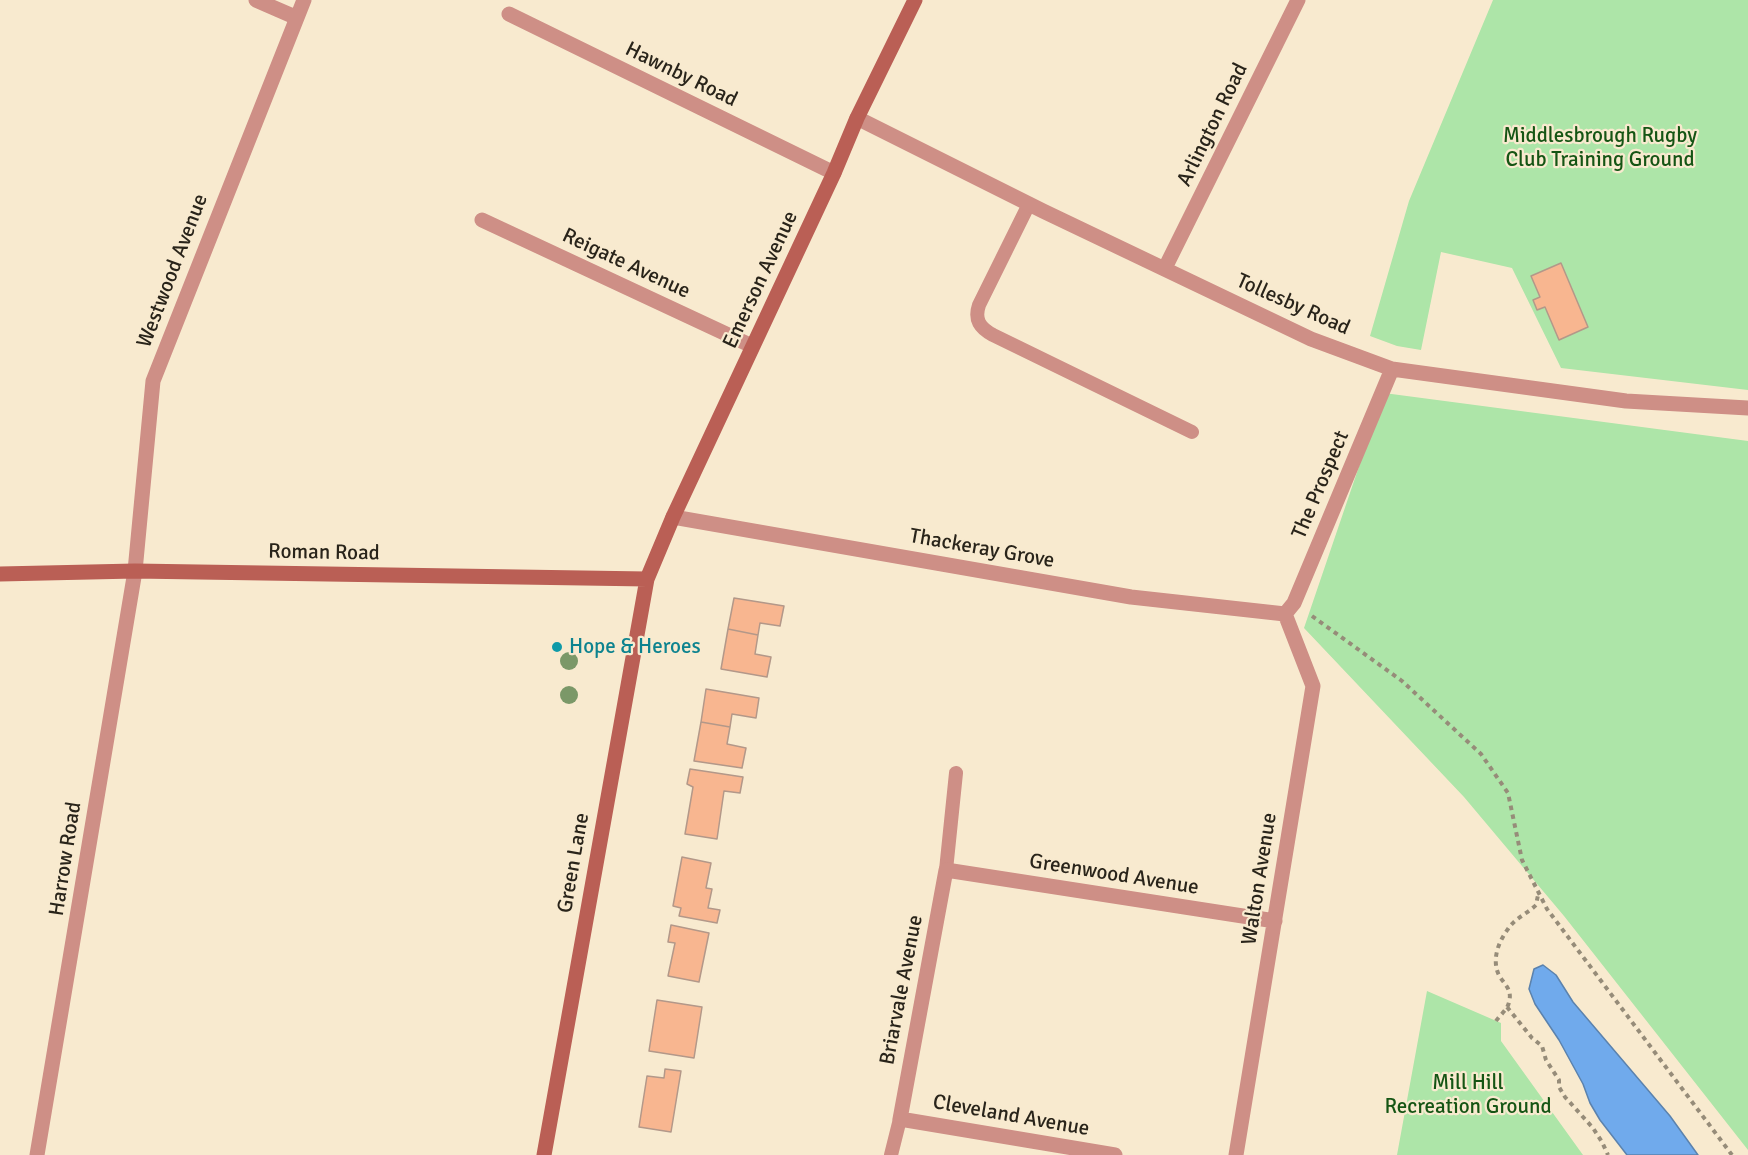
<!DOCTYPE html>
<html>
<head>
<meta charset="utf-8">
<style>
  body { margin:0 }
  canvas { display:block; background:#f8eacf }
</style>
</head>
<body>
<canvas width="1748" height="1155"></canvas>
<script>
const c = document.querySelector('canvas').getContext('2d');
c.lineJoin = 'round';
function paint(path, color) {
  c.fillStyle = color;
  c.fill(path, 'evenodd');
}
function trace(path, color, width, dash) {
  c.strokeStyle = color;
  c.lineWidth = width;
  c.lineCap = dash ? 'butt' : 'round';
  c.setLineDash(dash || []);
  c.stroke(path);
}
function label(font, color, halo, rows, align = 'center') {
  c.font = font + ' Signika,sans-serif';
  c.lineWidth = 4.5;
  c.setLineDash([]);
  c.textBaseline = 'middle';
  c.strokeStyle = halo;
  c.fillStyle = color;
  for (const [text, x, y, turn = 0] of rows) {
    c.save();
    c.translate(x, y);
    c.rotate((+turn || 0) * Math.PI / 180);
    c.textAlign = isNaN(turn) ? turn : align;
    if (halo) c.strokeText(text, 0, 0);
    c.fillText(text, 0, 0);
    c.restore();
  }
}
paint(new Path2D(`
  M1493,0H1748V390L1561,368L1512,268L1441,252L1421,350L1397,346L1370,336L1409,201Z
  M1384,393L1748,441V1150L1564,916L1464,797L1304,628Z
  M1427,991L1501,1023V1041L1583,1155H1397Z`), '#ade5a8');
const water = new Path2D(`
  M1543,965L1556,975L1573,1002L1670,1116L1698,1155H1627L1600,1120L1590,1103L1583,1084L1559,1040L1535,1004L1529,989L1534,969Z`);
paint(water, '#70aaec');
trace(water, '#5b82ad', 1.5);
const building = new Path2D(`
  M1561,263L1588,327L1559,340L1545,307L1537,310L1533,300L1540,297L1531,276Z
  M734,598L784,606L780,626L760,623L758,635L728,629Z
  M728,629L758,635L755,654L771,657L767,677L721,669Z
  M706,689L759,698L756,718L732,714L730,727L701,722Z
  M701,722L730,727L727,744L746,748L742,768L694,761Z
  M690,769L743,777L740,793L724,791L717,839L685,834L693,787L687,784Z
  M682,857L711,863L706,888L712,889L708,908L720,910L717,923L679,916L681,908L673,906Z
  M671,925L709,933L699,982L668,976L675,943L668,942Z
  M657,1000L702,1007L694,1058L649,1051Z
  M665,1069L681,1071L671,1132L639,1127L647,1076L664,1078Z`);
paint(building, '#f8b690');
trace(building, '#b39889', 1.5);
trace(new Path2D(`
  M1312,616L1402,681L1481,754L1508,793L1522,860L1547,909L1732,1155
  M1507,1007L1532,1038L1542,1046L1546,1060L1559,1080V1087L1565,1097L1593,1128L1602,1142L1608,1155
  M1496,1021C1500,1015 1508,1009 1509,1002C1513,988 1502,983 1498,973C1492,958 1499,941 1508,929C1515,918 1527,914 1536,905L1538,895`), '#968c79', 4, [4.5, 4.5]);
trace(new Path2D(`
  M1029,204L979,305C974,320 980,328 993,335L1192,432
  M946,870L956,773
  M891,1155L900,1119`), '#ce8f86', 14);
trace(new Path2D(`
  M256,0L295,17
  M509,14L834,173
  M857,118L1043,211L1311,339L1392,369L1626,401L1748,408
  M482,220L752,346
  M1165,268L1298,0
  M673,517L1131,597L1285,614
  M1285,614L1294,603L1392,369
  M37,1155L135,571L153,381L304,0
  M1115,1155L900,1119L946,870L1275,921
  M1236,1155L1313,686L1285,614`), '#ce8f86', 15);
trace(new Path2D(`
  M0,574L135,571L647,579
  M544,1155L647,579L673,517L834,173L857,118L915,0`), '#ba5f55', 15);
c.fillStyle = '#7b9868';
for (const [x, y] of [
  [569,661],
  [569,695]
]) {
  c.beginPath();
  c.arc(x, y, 9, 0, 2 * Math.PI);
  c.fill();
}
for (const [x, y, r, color] of [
  [557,647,6,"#0f9aa8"]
]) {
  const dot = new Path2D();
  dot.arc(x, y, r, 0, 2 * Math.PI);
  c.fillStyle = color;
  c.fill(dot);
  trace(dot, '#f8eacf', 2);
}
label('21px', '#29241a', '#f8eacf', [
  ["Hawnby Road",681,75,26],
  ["Arlington Road",1213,125,-64],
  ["Reigate Avenue",626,264,25],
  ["Westwood Avenue",173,271,-69],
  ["Emerson Avenue",761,280,-65],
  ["Tollesby Road",1293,305,24],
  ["The Prospect",1321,485,-67],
  ["Thackeray Grove",982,549,10],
  ["Roman Road",324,553,1],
  ["Harrow Road",66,859,-81],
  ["Green Lane",574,863,-80],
  ["Greenwood Avenue",1114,875,9],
  ["Walton Avenue",1260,879,-81],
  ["Briarvale Avenue",902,990,-79],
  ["Cleveland Avenue",1011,1116,10]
]);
label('21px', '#155514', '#f8eacf', [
  ["Middlesbrough Rugby",1600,136],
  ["Club Training Ground",1600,160],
  ["Mill Hill",1468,1083],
  ["Recreation Ground",1468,1107]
]);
label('21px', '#0d838f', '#f8eacf', [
  ["Hope & Heroes",569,647]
], 'left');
</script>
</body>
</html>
